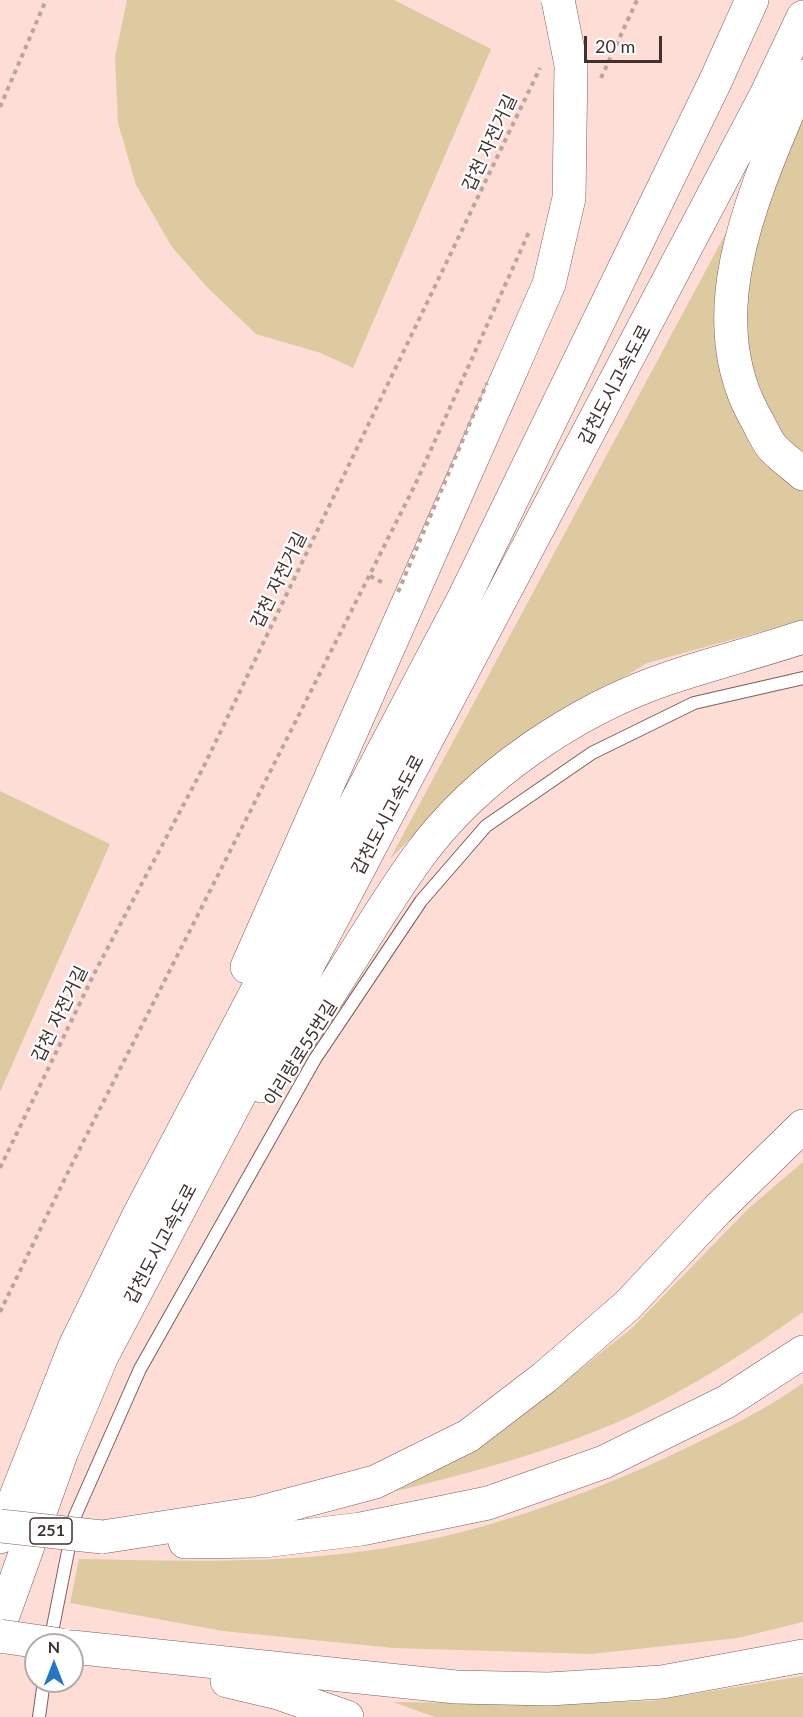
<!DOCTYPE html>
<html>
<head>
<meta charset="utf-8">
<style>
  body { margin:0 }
  #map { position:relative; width:803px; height:1717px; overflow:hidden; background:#feddd6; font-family:Lato,sans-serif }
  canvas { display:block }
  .north { position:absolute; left:24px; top:1633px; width:60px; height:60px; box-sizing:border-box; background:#fff; border:2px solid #b2adab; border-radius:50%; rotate:0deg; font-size:16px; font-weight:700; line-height:24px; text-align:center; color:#3e312e }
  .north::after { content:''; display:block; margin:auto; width:21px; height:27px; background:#2278c6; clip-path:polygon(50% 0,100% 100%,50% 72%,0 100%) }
  .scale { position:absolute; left:584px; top:36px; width:78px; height:27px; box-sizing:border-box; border:3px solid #3e312e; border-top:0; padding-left:8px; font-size:18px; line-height:21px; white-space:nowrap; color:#3e312e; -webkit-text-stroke:4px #fff; paint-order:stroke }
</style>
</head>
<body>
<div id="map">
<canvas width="803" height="1717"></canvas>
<div class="north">N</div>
<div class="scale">20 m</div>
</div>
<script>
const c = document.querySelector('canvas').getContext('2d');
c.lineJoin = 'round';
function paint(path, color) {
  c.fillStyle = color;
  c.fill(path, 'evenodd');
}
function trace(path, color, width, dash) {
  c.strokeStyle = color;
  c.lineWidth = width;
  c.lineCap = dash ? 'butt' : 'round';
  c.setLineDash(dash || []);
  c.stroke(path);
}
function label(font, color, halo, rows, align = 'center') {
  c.font = font + ' Lato,"Noto Sans KR",sans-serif';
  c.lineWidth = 4.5;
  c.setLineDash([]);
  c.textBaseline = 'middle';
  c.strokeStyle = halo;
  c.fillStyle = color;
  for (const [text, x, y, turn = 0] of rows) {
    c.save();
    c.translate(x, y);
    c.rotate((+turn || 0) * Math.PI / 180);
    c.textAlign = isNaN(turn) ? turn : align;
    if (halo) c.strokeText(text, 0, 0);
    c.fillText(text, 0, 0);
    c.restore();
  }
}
paint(new Path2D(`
  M127,0H394L491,49L353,368L321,353L256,334L207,287L172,247L136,185L118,123L115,57Z
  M803,114V455L774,425L743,344L748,270L775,178Z
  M728,229L722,276L723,342L803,479V620L647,663L487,761L390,859Z
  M0,791L110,844L0,1092Z
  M803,1162V1312C747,1352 689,1389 627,1418C553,1451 474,1472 396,1491L463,1456L548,1395L632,1328L748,1209Z
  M803,1383V1622L738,1638L591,1654L394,1648L223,1631L70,1603L79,1559C175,1561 271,1564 365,1551C475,1536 580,1498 680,1451C725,1429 762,1412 803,1383Z
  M803,1676V1717H435L393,1702L560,1704L651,1701Z`), '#ddcaa1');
const service = new Path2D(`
  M50,1642L75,1516L140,1369L315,1059L421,901L486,826L592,753L694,703L803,678
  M39,1717L44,1681`);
const trunk = new Path2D(`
  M803,76C761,179 695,307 754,415C760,425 765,438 772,447C781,457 793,465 803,474
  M247,967L512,368
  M262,1086C275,1069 289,1053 301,1036C342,978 376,915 418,857C476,777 575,710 669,678C713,663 758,652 803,637
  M0,1537L75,1346L139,1215L464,598L715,82L752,0
  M0,1624L62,1451L102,1356L765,97L803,17`);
const motorway = new Path2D(`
  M102,1537L258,1513L375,1482L468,1436L545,1377L628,1305L717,1210L803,1126
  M185,1542L264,1541L361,1529L488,1503L604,1462L726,1402L803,1352
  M72,1647L456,1687L549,1689L662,1682L803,1656
  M227,1681L278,1693L347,1717`);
trace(service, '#7c5f5a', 14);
trace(trunk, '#7c5f5a', 34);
trace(motorway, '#7c5f5a', 34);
trace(new Path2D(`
  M601,78L637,0
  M0,107L46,0
  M370,576L385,584
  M0,1168L95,972L204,766L540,68
  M0,1312L71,1166L415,485L529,232`), '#bda29d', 4, [4.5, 4.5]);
trace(service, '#fff', 12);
trace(trunk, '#fff', 33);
trace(motorway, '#fff', 33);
const trunkBridge = new Path2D(`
  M512,368L549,284L569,198L571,65L558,0`);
const motorwayBridge = new Path2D(`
  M0,1526L102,1537
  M0,1636L62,1645`);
trace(trunkBridge, '#7c5f5a', 34, []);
trace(motorwayBridge, '#7c5f5a', 34, []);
trace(new Path2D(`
  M398,592L487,383`), '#bda29d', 4, [4.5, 4.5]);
trace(trunkBridge, '#fff', 33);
trace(motorwayBridge, '#fff', 33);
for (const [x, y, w] of [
  [51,1531,42]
]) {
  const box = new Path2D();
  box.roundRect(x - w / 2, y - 13, w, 26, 4.5);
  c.fillStyle = '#fff';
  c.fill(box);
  trace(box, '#3e312e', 1.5);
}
label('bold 16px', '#3e312e', null, [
  ["251",51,1531]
]);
label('18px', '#3e312e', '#fff', [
  ["갑천 자전거길",490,143,-65],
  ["갑천도시고속도로",615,385,-62],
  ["갑천 자전거길",279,580,-64],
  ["갑천도시고속도로",388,815,-62],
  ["갑천 자전거길",60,1014,-64],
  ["아리랑로55번길",301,1053,-58],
  ["갑천도시고속도로",161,1244,-62]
]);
</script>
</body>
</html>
